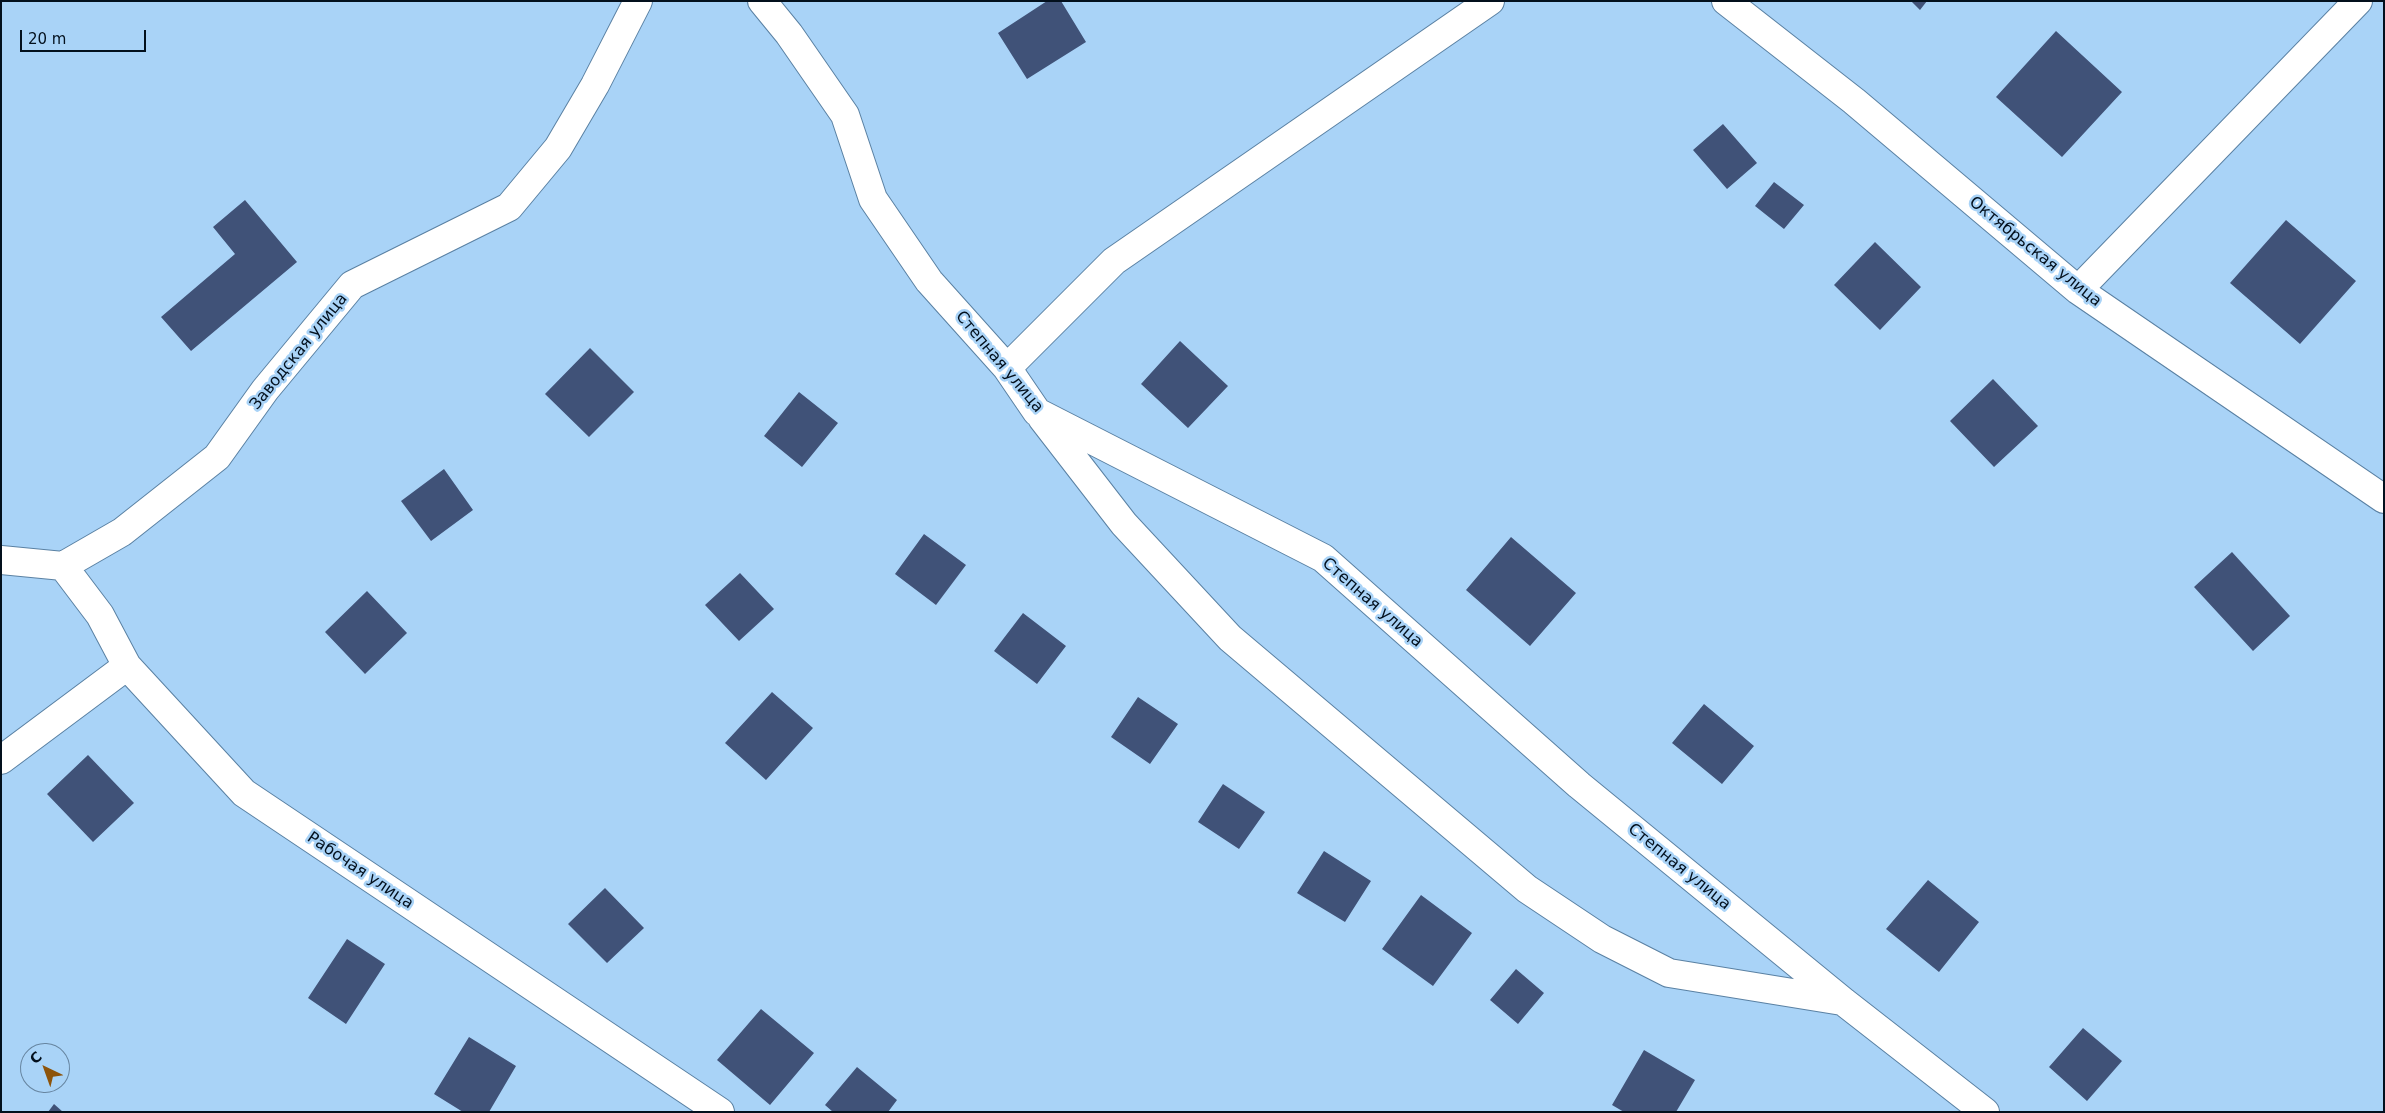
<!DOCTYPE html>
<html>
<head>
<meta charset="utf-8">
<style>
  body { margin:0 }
  #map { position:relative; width:2385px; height:1113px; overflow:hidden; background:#a9d3f7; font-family:"DejaVu Sans",sans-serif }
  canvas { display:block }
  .frame { position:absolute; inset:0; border:2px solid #03101d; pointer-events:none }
  .north { position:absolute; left:20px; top:1043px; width:50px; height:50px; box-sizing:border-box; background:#a9d3f7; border:1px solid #6785a0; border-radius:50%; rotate:318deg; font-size:14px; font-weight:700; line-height:20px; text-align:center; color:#03101d }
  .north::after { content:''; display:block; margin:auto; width:18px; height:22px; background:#8d540b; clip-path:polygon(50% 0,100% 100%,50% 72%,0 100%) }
  .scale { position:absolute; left:20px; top:30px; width:126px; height:22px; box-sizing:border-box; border:2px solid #03101d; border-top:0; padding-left:6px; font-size:15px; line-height:18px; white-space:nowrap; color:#03101d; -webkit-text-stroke:4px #a9d3f7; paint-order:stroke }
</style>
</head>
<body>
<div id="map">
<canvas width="2385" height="1113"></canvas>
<div class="frame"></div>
<div class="north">С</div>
<div class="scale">20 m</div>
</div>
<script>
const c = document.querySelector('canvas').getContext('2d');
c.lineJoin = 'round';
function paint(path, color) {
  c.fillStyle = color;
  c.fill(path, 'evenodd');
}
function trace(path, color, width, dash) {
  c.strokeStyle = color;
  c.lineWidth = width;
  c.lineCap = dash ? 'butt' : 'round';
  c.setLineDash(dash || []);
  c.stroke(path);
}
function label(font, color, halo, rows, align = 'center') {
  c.font = font + ' "DejaVu Sans",sans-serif';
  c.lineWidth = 5;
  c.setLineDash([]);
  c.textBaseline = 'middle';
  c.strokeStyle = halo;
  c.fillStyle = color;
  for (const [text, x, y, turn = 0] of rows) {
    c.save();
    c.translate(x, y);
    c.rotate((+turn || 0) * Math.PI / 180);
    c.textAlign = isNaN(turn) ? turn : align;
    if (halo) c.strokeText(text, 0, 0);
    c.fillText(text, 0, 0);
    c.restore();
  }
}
paint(new Path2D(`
  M1047,1H1061L1086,42L1027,79L998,33Z
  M1911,1H1927L1920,10Z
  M2056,31L2122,92L2062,157L1996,97Z
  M1723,124L1757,163L1727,189L1693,150Z
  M1774,182L1804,205L1784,229L1755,206Z
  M245,200L297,262L191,351L161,317L235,254L213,227Z
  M2286,220L2356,281L2300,344L2230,283Z
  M1875,242L1921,287L1880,330L1834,285Z
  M1180,341L1228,386L1188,428L1141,384Z
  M590,348L634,392L589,437L545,394Z
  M1993,379L2038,426L1994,467L1950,421Z
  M799,392L838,423L802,467L764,436Z
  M444,469L473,510L431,541L401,501Z
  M924,534L966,565L936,605L895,574Z
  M1511,537L1576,593L1530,646L1466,590Z
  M2232,552L2290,616L2253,651L2194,587Z
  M740,573L774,609L739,641L705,605Z
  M367,591L407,633L365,674L325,632Z
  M1023,613L1066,646L1037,684L994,651Z
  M772,692L813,728L766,780L725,743Z
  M1138,697L1178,724L1150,764L1111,737Z
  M1704,704L1754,746L1722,784L1672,743Z
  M88,755L134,803L93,842L47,794Z
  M1223,784L1265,812L1239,849L1198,822Z
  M1324,851L1371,881L1345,922L1297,893Z
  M1928,880L1979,922L1939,972L1886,929Z
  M605,888L644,928L607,963L568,924Z
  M1421,895L1472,933L1433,986L1382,949Z
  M347,939L385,964L346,1024L308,998Z
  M1516,969L1544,993L1518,1024L1490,1000Z
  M761,1009L814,1053L770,1105L717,1060Z
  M2083,1028L2122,1061L2087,1101L2049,1067Z
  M469,1037L516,1066L489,1112H463L434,1094Z
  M1644,1050L1695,1080L1676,1112H1624L1612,1105Z
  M857,1067L897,1100L888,1112H833L825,1105Z
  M54,1104L63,1112H48Z`), '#405278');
const minor = new Path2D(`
  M762,1L789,34L845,115L873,199L929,281L1007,368L1037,412L1323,558L1579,785L1844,1002L1985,1112
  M1726,1L1854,101L2078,290L2384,499
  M2078,290L2358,1
  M1007,368L1114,261L1490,1
  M1042,418L1124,524L1230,638L1527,889L1602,939L1669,973L1842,1001
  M1,560L63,566L122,532L217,457L265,390L352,285L509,207L558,148L595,85L638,1
  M63,566L100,615L127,666L244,793L720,1112
  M1,760L127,666`);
trace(minor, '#5a81a3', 30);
trace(minor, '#fff', 28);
label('16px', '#03101d', '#a9d3f7', [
  ["Октябрьская улица",2035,252,39],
  ["Заводская улица",299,352,-51],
  ["Степная улица",999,362,50],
  ["Степная улица",1372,603,41],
  ["Степная улица",1679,867,39],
  ["Рабочая улица",360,871,34]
]);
</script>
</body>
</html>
